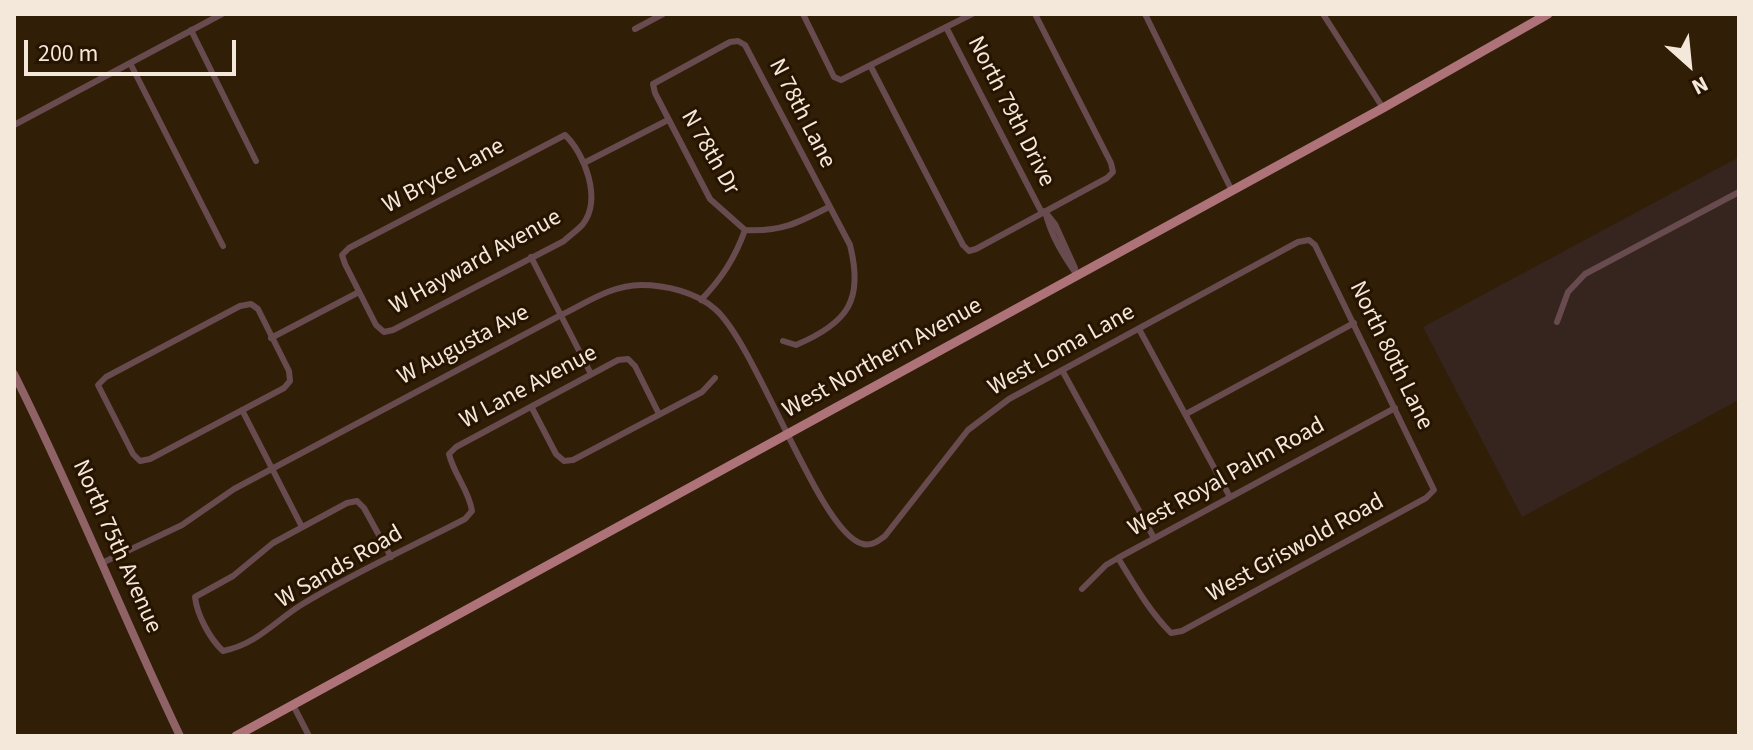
<!DOCTYPE html>
<html>
<head>
<meta charset="utf-8">
<style>
  body { margin:0 }
  #map { position:relative; width:1753px; height:750px; overflow:hidden; background:#301e06; font-family:"Source Sans 3",sans-serif }
  canvas { display:block }
  .frame { position:absolute; inset:0; border:16px solid #f4e8da; pointer-events:none }
  .north { position:absolute; left:1649px; top:24px; width:80px; height:80px; -webkit-text-stroke:6px #261400; paint-order:stroke; rotate:153deg; font-size:22px; font-weight:700; line-height:32px; text-align:center; color:#f4e8da }
  .north::after { content:''; display:block; margin:auto; width:28px; height:36px; background:#f4e8da; clip-path:polygon(50% 0,100% 100%,50% 72%,0 100%) }
  .scale { position:absolute; left:24px; top:40px; width:212px; height:36px; box-sizing:border-box; border:4px solid #f4e8da; border-top:0; padding-left:10px; font-size:24px; line-height:28px; white-space:nowrap; color:#f4e8da; -webkit-text-stroke:6px #261400; paint-order:stroke }
</style>
</head>
<body>
<div id="map">
<canvas width="1753" height="750"></canvas>
<div class="frame"></div>
<div class="north">N</div>
<div class="scale">200 m</div>
</div>
<script>
const c = document.querySelector('canvas').getContext('2d');
c.lineJoin = 'round';
function paint(path, color) {
  c.fillStyle = color;
  c.fill(path, 'evenodd');
}
function trace(path, color, width, dash) {
  c.strokeStyle = color;
  c.lineWidth = width;
  c.lineCap = dash ? 'butt' : 'round';
  c.setLineDash(dash || []);
  c.stroke(path);
}
function label(font, color, halo, rows, align = 'center') {
  c.font = font + ' "Source Sans 3",sans-serif';
  c.lineWidth = 6;
  c.setLineDash([]);
  c.textBaseline = 'middle';
  c.strokeStyle = halo;
  c.fillStyle = color;
  for (const [text, x, y, turn = 0] of rows) {
    c.save();
    c.translate(x, y);
    c.rotate((+turn || 0) * Math.PI / 180);
    c.textAlign = isNaN(turn) ? turn : align;
    if (halo) c.strokeText(text, 0, 0);
    c.fillText(text, 0, 0);
    c.restore();
  }
}
paint(new Path2D(`
  M1739,157V400L1522,517L1423,327Z`), '#36241e');
trace(new Path2D(`
  M803,14L834,77L841,80L972,14
  M1145,14L1232,191
  M1323,14L1383,108
  M946,27L1042,213
  M635,29L663,14
  M191,30L256,161
  M130,63L223,246
  M871,67L963,245L969,251L976,249L1107,178L1113,172L1111,163L1035,14
  M14,125L222,14
  M565,135C585,154 602,199 583,224C578,230 570,235 564,241L393,330L384,332L376,325L345,264L342,255L349,248Z
  M584,163L668,120
  M1045,211C1051,236 1063,255 1077,275
  M1047,214L1055,224L1075,268
  M745,230L710,199L655,93L653,84L730,42L738,41L745,45L850,245C864,300 848,323 796,345L783,341
  M745,230C781,232 798,223 829,207
  M531,257L591,374
  M701,300C722,278 735,258 745,230
  M251,304L258,309L289,371L290,381L284,388L150,459L140,461L133,454L98,385L106,377L240,306Z
  M1557,322L1568,292L1585,274L1739,192
  M1139,329L1230,497
  M271,338L359,292
  M1062,370L1154,538
  M532,408L556,454L564,461L573,460L702,392L715,378
  M242,410L302,527
  M1186,414L1354,323
  M391,557L364,508L357,501L347,503L273,543L233,576L195,597C197,615 210,639 223,651C257,644 274,622 301,605C353,573 411,547 465,519L472,511C469,490 454,475 449,454L456,447L618,360L628,359L635,366L659,414
  M102,563L182,525L234,489L561,315C586,303 612,285 641,285C665,285 696,292 715,309C757,345 820,535 863,544C872,546 878,541 885,536L968,430L1009,399L1298,242L1309,240L1315,245L1434,490L1426,498L1182,631L1171,633C1149,611 1134,584 1118,558
  M1082,589L1106,565L1118,558L1395,408
  M293,705L309,736`), '#684b4e', 6);
trace(new Path2D(`
  M14,374C74,493 123,617 180,736`), '#8f6266', 8);
trace(new Path2D(`
  M236,736L1383,108L1548,14`), '#ad7378', 9);
label('24px', '#f4e8da', '#261400', [
  ["North 79th Drive",1010,112,63],
  ["N 78th Lane",801,114,63],
  ["N 78th Dr",709,153,60],
  ["W Bryce Lane",444,177,-28],
  ["W Hayward Avenue",476,263,-29],
  ["W Augusta Ave",464,346,-28],
  ["West Loma Lane",1062,351,-29],
  ["North 80th Lane",1390,356,64],
  ["West Northern Avenue",883,359,-29],
  ["W Lane Avenue",529,388,-28],
  ["West Royal Palm Road",1227,478,-29],
  ["North 75th Avenue",116,547,66],
  ["West Griswold Road",1296,549,-29],
  ["W Sands Road",340,568,-30]
]);
</script>
</body>
</html>
